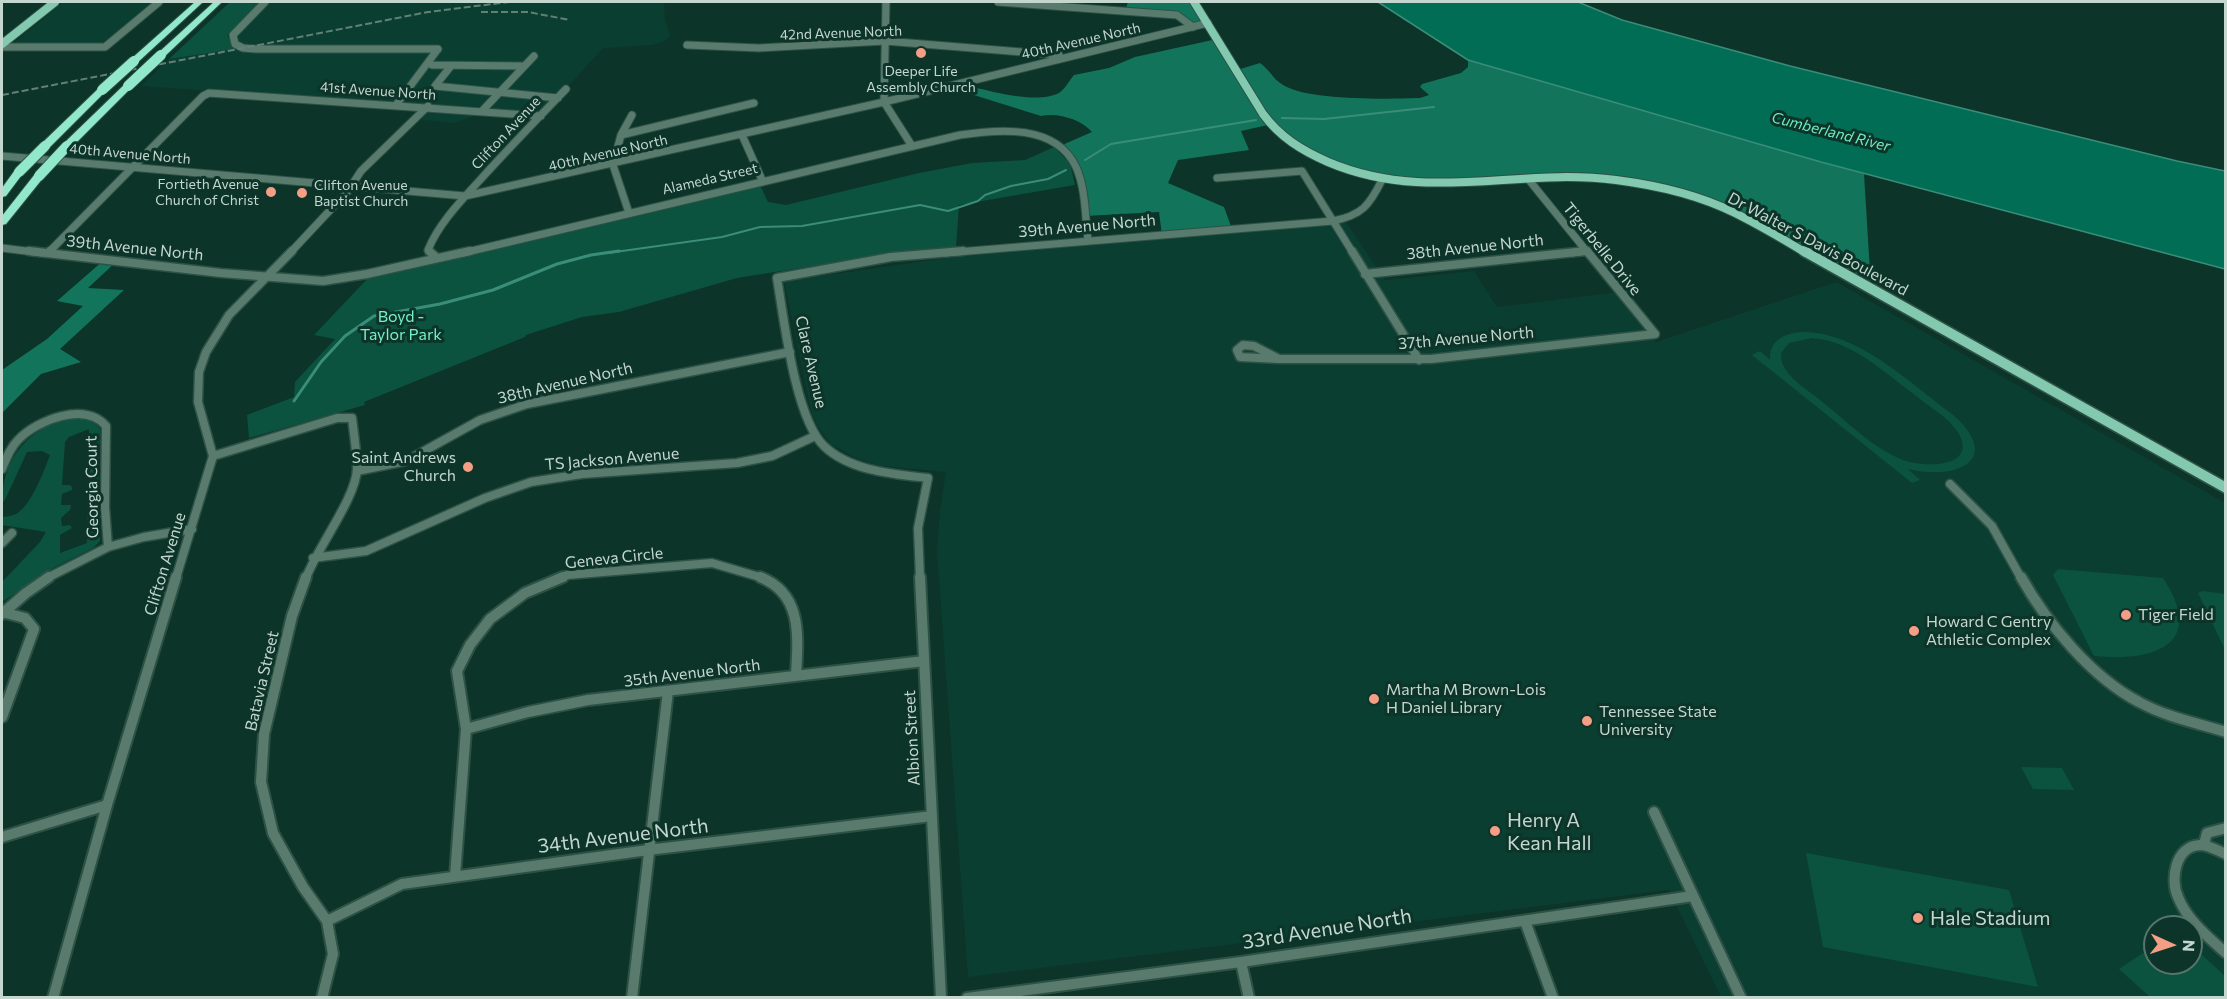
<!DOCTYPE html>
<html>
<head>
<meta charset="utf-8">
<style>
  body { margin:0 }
  #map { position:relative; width:2227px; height:999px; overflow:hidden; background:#0d3428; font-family:Commissioner,sans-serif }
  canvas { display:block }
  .frame { position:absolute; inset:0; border:3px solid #c3d7cf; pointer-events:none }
  .north { position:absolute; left:2143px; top:915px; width:60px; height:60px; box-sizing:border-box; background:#0d3428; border:2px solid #56756b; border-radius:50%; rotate:93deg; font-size:16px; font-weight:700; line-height:24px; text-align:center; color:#c3d7cf }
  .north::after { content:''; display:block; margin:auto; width:21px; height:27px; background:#f49e86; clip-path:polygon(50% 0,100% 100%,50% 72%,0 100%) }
</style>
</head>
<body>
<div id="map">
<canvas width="2227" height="999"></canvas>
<div class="frame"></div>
<div class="north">N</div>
</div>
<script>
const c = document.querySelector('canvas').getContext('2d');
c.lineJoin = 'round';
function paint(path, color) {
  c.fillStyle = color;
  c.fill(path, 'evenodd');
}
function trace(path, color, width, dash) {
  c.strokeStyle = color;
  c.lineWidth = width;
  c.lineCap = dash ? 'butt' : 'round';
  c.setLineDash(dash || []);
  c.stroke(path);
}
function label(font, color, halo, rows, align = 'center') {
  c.font = font + ' Commissioner,sans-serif';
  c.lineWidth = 6;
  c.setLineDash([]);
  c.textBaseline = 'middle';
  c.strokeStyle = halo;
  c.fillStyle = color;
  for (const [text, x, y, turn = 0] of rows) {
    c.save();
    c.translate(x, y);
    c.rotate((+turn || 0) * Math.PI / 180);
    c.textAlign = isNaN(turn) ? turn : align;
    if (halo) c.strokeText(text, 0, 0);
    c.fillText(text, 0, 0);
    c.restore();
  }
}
paint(new Path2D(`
  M63,2H154L105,43H15V42Z
  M265,2H664L665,21L670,35L665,41L653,45L603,48L543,114L487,111L455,123L423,120L406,105L141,86L169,59L242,48L233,35Z
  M1346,222L1385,280L1474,271L1497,307L1618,292L1656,342L1836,282L2225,503V997H1721L1669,890L968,977L937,551L940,511L946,472L881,466L856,458L831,444L819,428L812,414L784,281L975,254ZM2155,927H2191V963H2155Z`), '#0a3e30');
paint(new Path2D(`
  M230,2H262L227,36L243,48L169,59Z
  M1054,147L1070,163L1075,185L959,205L956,248L877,256L737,278L619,312L582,317L526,335L525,337L364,402L365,405L249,438L247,415L294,397L295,382L335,339L314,335L370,276L760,185L768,202L786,205L919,173L972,163L1025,160Z
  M1800,332C1857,330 1908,382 1952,414C2005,460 1956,481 1908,469L1920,480L1912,483L1752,355L1760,351L1770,360C1769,341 1783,334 1800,332ZM1812,338C1853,341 1883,372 1915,395C1929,407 1950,418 1959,434C1977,468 1925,467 1906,461C1874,450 1847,421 1820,400C1809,391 1794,382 1786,370C1782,365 1781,359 1781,353L1789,343Z
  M74,418L93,421L100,429L98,501L100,541L93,548L55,567L2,602V582L40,542L46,532L2,525V517C6,517 12,516 16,514C31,506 44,471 50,455L42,451L27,452L6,498L2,504C1,459 30,425 74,418ZM89,429L87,543L60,553V535L72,528L70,525L62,526L61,518L70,510L71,505H61L62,494L72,490V487L70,485H62L65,442L69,437Z
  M2058,569L2163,578C2208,646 2152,662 2094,656L2053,575Z
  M2203,591L2225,594V650L2198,593Z
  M2021,767L2062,768L2074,790L2033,789Z
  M1806,853L2009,890L2038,987L1823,947Z
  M2155,945V963H2191V945L2225,976V997H2150L2119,969Z`), '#0b523f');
paint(new Path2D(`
  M1128,2H1194L1208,23L1193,27L1177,15L1125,11Z
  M1217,39L1237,70L1260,63C1269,69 1273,79 1283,85C1309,101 1388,99 1420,98L1429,95L1420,87L1422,84L1461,73L1468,67V60L1864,174L1871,288L1733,212L1687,195L1599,178L1382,180L1319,158L1272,124L1241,131L1249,150L1178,160L1168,183L1224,207L1232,229L1162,235L1159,212L1085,216L1078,170L1060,146L1092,132C1081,119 1057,112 1041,116L961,91L970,86C992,92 1038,104 1059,93C1065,89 1069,81 1074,75L1109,68L1135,57Z
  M104,260L117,261L88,288L124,290L60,349L81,362L41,374L2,413V370L47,339L83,306L57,301Z`), '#12755b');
const water = new Path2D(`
  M1378,2H1578L1622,20L1790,66L2177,161L2225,171V269L1821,162L1468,60Z`);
paint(water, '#006d54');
trace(water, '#3a8d79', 1.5);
trace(new Path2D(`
  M1282,118L1324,119L1434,107
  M1085,160L1111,144L1256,120
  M608,253L722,237L760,227L802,226L920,205L948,211L978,201L985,195L1011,186L1048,179L1066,170`), '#3a8d79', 2);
trace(new Path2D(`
  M294,401L321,362L345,336L374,316L440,304L493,290L557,264L591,255L619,251`), '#3a8d79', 3);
const minorFar2 = new Path2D(`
  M265,2L233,35L235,44L243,48L255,49H438
  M998,2L1177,15L1193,27
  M687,45L759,48L885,41L1059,55
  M2,47H105L159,2
  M432,65L524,66
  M451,66L435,86L558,98
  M884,102L886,2
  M884,102L912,146
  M396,105L438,49
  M482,111L534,56
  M621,135L754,103
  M742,135L763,182
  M2,156L465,196L884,102L1208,23
  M1217,178L1302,171L1353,253
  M1529,180L1588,253
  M629,213L613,165L621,135L632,115
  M2,248L42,253
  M48,253L203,96L209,93L541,116
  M290,253L348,191L361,171L428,106
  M431,253L428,250C439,223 461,201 480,180C508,149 537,119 566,89
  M463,253L960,135C999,129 1056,124 1076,167C1086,189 1085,217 1088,240
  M945,253L1333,221C1362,215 1369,206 1382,180
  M1572,253L1587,251`);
const minorFar1 = new Path2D(`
  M29,251L221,273L323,281L367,274L470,251
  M429,251L437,258
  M1352,251L1419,360
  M1587,251L1655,334
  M48,253L50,251
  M1365,274L1586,251
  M1243,345L1254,346L1279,359L1240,357L1237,350Z
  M1279,359H1431L1655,334
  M213,456L337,418H352C354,435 357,453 357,469C356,498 317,548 306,578
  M2,469C6,459 10,448 18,440C37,420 86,401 106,426L105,507L108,547L144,537L192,529
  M357,471L406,461L480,420L527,404L790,352
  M1950,484L1992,526L2021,578
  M2,543L12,533
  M313,558L366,551L485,498L531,482L582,474L737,463L772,456L815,436
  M47,578L108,547
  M176,578L213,456L198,402L199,372L206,352L229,315L292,251
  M559,578L567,575L712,563L763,578
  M920,578L918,528L928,478C893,474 850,471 824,446C795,418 784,319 777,278L891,257L963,251`);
const minor = new Path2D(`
  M306,577L292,616L264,734L261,782L273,833L303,887L327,921L333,954L322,998
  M760,577C803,594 798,637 796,675
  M920,577L941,998
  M2021,577C2047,623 2091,677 2139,702C2166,717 2197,723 2226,732
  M2,612L25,618L34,629L2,717
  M2,614L26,593L49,577
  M466,729L528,712L588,700L924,661
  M1654,812L1741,998
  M2,837L107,805
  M2204,844L2207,833L2226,828
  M2226,854C2218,851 2209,845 2200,845C2175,846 2170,880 2178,897C2187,920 2208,937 2226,953
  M455,876L466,729L457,671L470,645L490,619L525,593L563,577
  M327,921L402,884L648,850L932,816
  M1525,921L1553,998
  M1241,962L1249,998
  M53,998L107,805L176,577
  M632,998L668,691
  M967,998L1241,962L1693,896`);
const majorFar1 = new Path2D(`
  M1194,2L1263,114C1280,137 1301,150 1328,162C1427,204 1516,167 1616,180C1655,185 1699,195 1735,213C1759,225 1783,239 1806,253
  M2,44L55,2`);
const major = new Path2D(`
  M1804,251L2226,488`);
const highway = new Path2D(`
  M195,2H203L137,63H131V59Z
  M214,2H222L164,57H158V53Z
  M125,84L133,86L71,148H63V144Z
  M99,88L107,90L49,148H41V144Z
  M19,169L24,172L6,196L2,197V188L15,170Z
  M39,173L44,176L43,178L6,224L2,225V216L35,174Z`);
trace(minorFar2, '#2e5146', 9);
trace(minorFar1, '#2e5146', 11);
trace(minor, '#2e5146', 14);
trace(majorFar1, '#2e5146', 10);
trace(major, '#2e5146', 13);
trace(highway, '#2e5146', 2);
trace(minorFar2, '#597b6e', 7);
trace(minorFar1, '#597b6e', 8);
trace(minor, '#597b6e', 10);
trace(majorFar1, '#82c9b0', 8);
trace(major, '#82c9b0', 10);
paint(highway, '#92e8ca');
trace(new Path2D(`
  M481,12H528L570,20
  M2,95L428,12L509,2`), '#628076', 2, [7, 3]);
const highwayBridge = new Path2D(`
  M128,86L161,55
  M102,90L134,61
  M19,172L45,146
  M39,176L67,146`);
trace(highwayBridge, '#2e5146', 12, []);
trace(highwayBridge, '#92e8ca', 10);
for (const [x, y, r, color] of [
  [921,53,6,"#f49e86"],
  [271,192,6,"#f49e86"],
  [302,193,6,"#f49e86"],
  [468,467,6,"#f49e86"],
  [2126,615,6,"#f49e86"],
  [1914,631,6,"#f49e86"],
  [1374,699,6,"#f49e86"],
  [1587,721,6,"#f49e86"],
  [1495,831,6,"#f49e86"],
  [1918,918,6,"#f49e86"]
]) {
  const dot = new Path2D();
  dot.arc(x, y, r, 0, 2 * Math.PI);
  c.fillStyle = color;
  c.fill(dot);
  trace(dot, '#0d3428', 2);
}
label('14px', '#c3d7cf', '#0d3428', [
  ["42nd Avenue North",841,33,-2],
  ["40th Avenue North",1081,41,-13],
  ["41st Avenue North",378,91,4],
  ["Clifton Avenue",506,133,-47],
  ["40th Avenue North",608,153,-13],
  ["40th Avenue North",130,154,5],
  ["Alameda Street",710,179,-13]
]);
label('14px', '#c3d7cf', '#0d3428', [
  ["Deeper Life",921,71],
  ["Assembly Church",921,87],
  ["Fortieth Avenue",259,184,"right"],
  ["Church of Christ",259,200,"right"],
  ["Clifton Avenue",314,185,"left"],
  ["Baptist Church",314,201,"left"]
]);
label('italic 15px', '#70eac3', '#0d3428', [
  ["Cumberland River",1831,132,14]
]);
label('16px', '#c3d7cf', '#0d3428', [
  ["39th Avenue North",1087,226,-5],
  ["Dr Walter S Davis Boulevard",1818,244,28],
  ["38th Avenue North",1475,247,-6],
  ["39th Avenue North",135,248,6],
  ["Tigerbelle Drive",1602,249,51],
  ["37th Avenue North",1466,338,-5],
  ["Clare Avenue",811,362,77],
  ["38th Avenue North",565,383,-13],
  ["TS Jackson Avenue",612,459,-5],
  ["Georgia Court",92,487,-91],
  ["Geneva Circle",614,558,-6],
  ["Clifton Avenue",165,564,-73],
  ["35th Avenue North",692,673,-7],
  ["Batavia Street",262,681,-77],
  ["Albion Street",912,738,-93]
]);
label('16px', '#76f0c8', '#0d3428', [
  ["Boyd -",401,317],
  ["Taylor Park",401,335]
]);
label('16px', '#c3d7cf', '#0d3428', [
  ["Saint Andrews",456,458,"right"],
  ["Church",456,476,"right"],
  ["Tiger Field",2138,615],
  ["Howard C Gentry",1926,622],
  ["Athletic Complex",1926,640],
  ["Martha M Brown-Lois",1386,690],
  ["H Daniel Library",1386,708],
  ["Tennessee State",1599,712],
  ["University",1599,730]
], 'left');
label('20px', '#c3d7cf', '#0d3428', [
  ["Henry A",1507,820],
  ["Kean Hall",1507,843],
  ["Hale Stadium",1930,918]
], 'left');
label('20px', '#c3d7cf', '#0d3428', [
  ["34th Avenue North",623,836,-7],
  ["33rd Avenue North",1327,929,-9]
]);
</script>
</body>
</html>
